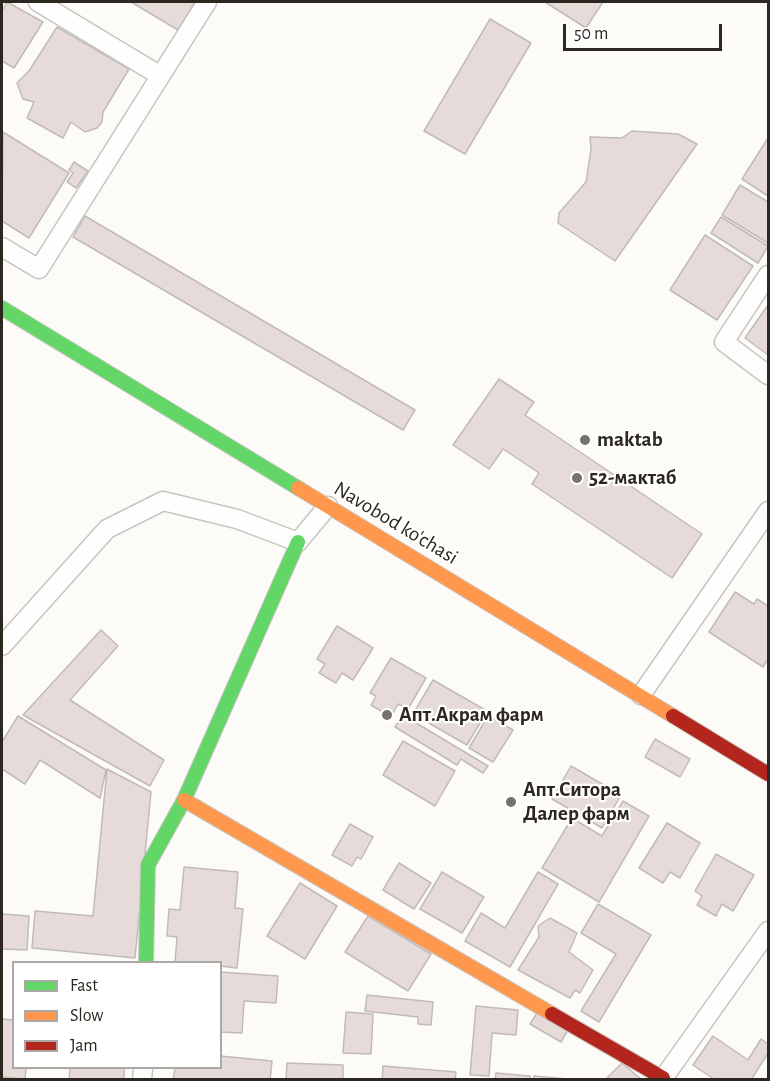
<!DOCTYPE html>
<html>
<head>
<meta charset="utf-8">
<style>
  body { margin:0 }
  #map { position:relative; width:770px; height:1081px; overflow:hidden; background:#fdfbf8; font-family:"Alegreya Sans",sans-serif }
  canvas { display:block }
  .frame { position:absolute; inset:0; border:3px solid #2c271f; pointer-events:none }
  .legend { position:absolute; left:12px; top:961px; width:210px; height:108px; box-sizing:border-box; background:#fff; border:2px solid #aba9a5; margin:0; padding:8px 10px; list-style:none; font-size:18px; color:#2c271f }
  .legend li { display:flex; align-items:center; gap:12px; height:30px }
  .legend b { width:30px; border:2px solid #aba9a5 }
  .scale { position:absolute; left:563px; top:24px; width:159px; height:27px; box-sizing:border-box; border:3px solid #2c271f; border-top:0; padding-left:8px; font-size:18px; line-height:21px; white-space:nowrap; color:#2c271f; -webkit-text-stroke:4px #fff; paint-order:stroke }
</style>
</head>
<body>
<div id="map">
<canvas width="770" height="1081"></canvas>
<div class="frame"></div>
<ul class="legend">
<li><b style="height:8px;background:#63d668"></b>Fast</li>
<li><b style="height:8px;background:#ff974d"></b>Slow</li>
<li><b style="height:8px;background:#b3261e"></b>Jam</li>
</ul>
<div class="scale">50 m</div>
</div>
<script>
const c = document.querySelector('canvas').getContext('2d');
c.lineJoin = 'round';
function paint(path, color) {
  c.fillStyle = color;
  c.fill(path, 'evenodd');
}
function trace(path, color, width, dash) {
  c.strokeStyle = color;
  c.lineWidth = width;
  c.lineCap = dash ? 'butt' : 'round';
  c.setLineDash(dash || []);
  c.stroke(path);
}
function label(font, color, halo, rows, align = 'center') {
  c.font = font + ' "Alegreya Sans",sans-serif';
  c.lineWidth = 4.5;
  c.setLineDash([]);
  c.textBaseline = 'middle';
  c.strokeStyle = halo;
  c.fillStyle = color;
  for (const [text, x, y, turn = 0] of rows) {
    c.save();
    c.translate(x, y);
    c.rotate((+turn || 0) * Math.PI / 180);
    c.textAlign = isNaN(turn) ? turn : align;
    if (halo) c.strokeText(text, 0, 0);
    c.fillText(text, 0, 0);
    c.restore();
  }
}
const building = new Path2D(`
  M7,2L43,22L14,68L2,61V11Z
  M131,2H195L178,30Z
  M545,2H603L586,28Z
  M490,19L531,43L465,154L424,131Z
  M57,27L129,69L103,112L102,122L97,128L85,132L71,122L63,138L27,118L34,102L23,99L17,83L29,71Z
  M632,131L678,134L697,144L615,261L558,223L559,213L586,182L591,149L590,137L622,138Z
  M3,132L69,173L29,238L2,221Z
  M768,138V196L742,179Z
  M74,162L88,171L76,188L67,182L73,173L69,170Z
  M740,185L768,202V243L722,215Z
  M85,216L415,410L403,430L73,237Z
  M721,217L768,246L758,263L711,233Z
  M705,235L753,266L717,320L670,290Z
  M768,305V355L745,338Z
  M499,379L534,402L525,415L702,534L672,578L532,484L539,473L503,449L489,469L453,445Z
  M735,592L754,604L757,599L768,606V659L763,667L709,632Z
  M337,626L373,648L353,680L342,673L336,683L319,673L325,664L317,659Z
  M101,630L118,646L70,700L164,760L150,786L23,715Z
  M391,658L426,678L408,709L398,704L391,717L371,705L376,696L370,693Z
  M433,680L487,711L467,745L413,714Z
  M403,715L488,766L483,773L461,759L457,765L395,727Z
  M18,716L106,770L100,798L40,760L25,784L2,769V742Z
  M488,716L513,730L493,762L469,748Z
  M655,739L690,759L680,777L645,757Z
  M403,741L455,771L435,806L383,775Z
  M571,766L621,795L602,828L552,799Z
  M107,769L151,792L135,958L32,948L35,911L93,916Z
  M623,801L649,816L599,902L542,868L572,818L602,836Z
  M667,823L700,843L680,878L670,872L663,883L639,868Z
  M350,824L373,837L361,859L357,857L352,866L332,855Z
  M716,854L754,875L733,911L722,904L716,916L697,905L702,896L695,891Z
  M399,863L431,883L414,909L383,890Z
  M184,867L238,872L235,908L243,909L237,968L220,966V962H175L177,937L167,936L169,909L180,910Z
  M442,872L484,897L462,933L420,909Z
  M538,872L558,884L510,967L465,941L481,913L505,928Z
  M300,883L337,906L305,959L267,936Z
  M598,904L651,935L599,1022L581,1011L616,954L581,933Z
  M2,914L29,916L27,950L2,949Z
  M368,916L431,954L408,991L345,952Z
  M550,918L577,933L569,952L593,970L580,993L575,990L570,998L518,970L539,937L538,926Z
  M220,972L278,976L276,1003L244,1001L242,1033L220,1032Z
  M367,995L433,1002L431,1025L418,1024V1017L365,1011Z
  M476,1006L518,1010L516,1035L492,1033L489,1076L470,1075Z
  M346,1012L373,1014L371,1054L343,1053Z
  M537,1013L568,1030L561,1042L530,1024Z
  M2,1019L14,1020V1068H26L25,1079L2,1077Z
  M713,1036L748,1060L761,1039L768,1044V1053L751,1080H715L693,1065Z
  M220,1056L272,1061L270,1080H173L175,1068H220Z
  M287,1063L343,1065V1080H286Z
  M622,1063L642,1080H605Z
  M383,1066L456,1072L455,1080H382Z
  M70,1068H124V1080H69Z
  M496,1073L530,1076V1080H495Z
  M534,1076L567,1079V1080H533Z`);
paint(building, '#e6dbd9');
trace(building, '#c0bbb9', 1.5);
const street = new Path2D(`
  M38,2L159,75
  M2,247L39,269L207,2
  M768,275L724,342L768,375
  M2,646L107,529L163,501L237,519L298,542L328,506
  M641,695L768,511
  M142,1080L143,1068
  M662,1080L768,931`);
const fast = new Path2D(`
  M2,308L298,488
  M146,962L148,865L184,800L298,542`);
const slow = new Path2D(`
  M298,488L673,716
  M184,800L552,1014`);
const jam = new Path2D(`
  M673,716L768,774
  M552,1014L663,1078`);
trace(street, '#c8c5bf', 21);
trace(fast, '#c8c5bf', 16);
trace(slow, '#c8c5bf', 16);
trace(jam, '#c8c5bf', 16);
trace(street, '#fffefe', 18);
trace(fast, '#63d668', 14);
trace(slow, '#ff974d', 14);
trace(jam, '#b3261e', 14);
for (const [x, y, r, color] of [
  [585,440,6,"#75716b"],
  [577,478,6,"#75716b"],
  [387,715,6,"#75716b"],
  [511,802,6,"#75716b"]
]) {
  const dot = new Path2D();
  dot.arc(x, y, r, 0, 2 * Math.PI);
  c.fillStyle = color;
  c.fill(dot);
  trace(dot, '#fff', 2);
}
label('bold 21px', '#2c271f', '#fff', [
  ["maktab",597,440],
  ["52-мактаб",589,478],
  ["Апт.Акрам фарм",399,715],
  ["Апт.Ситора",523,790],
  ["Далер фарм",523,814]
], 'left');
label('21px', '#2c271f', '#fff', [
  ["Navobod ko'chasi",396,523,31]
]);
</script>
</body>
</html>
